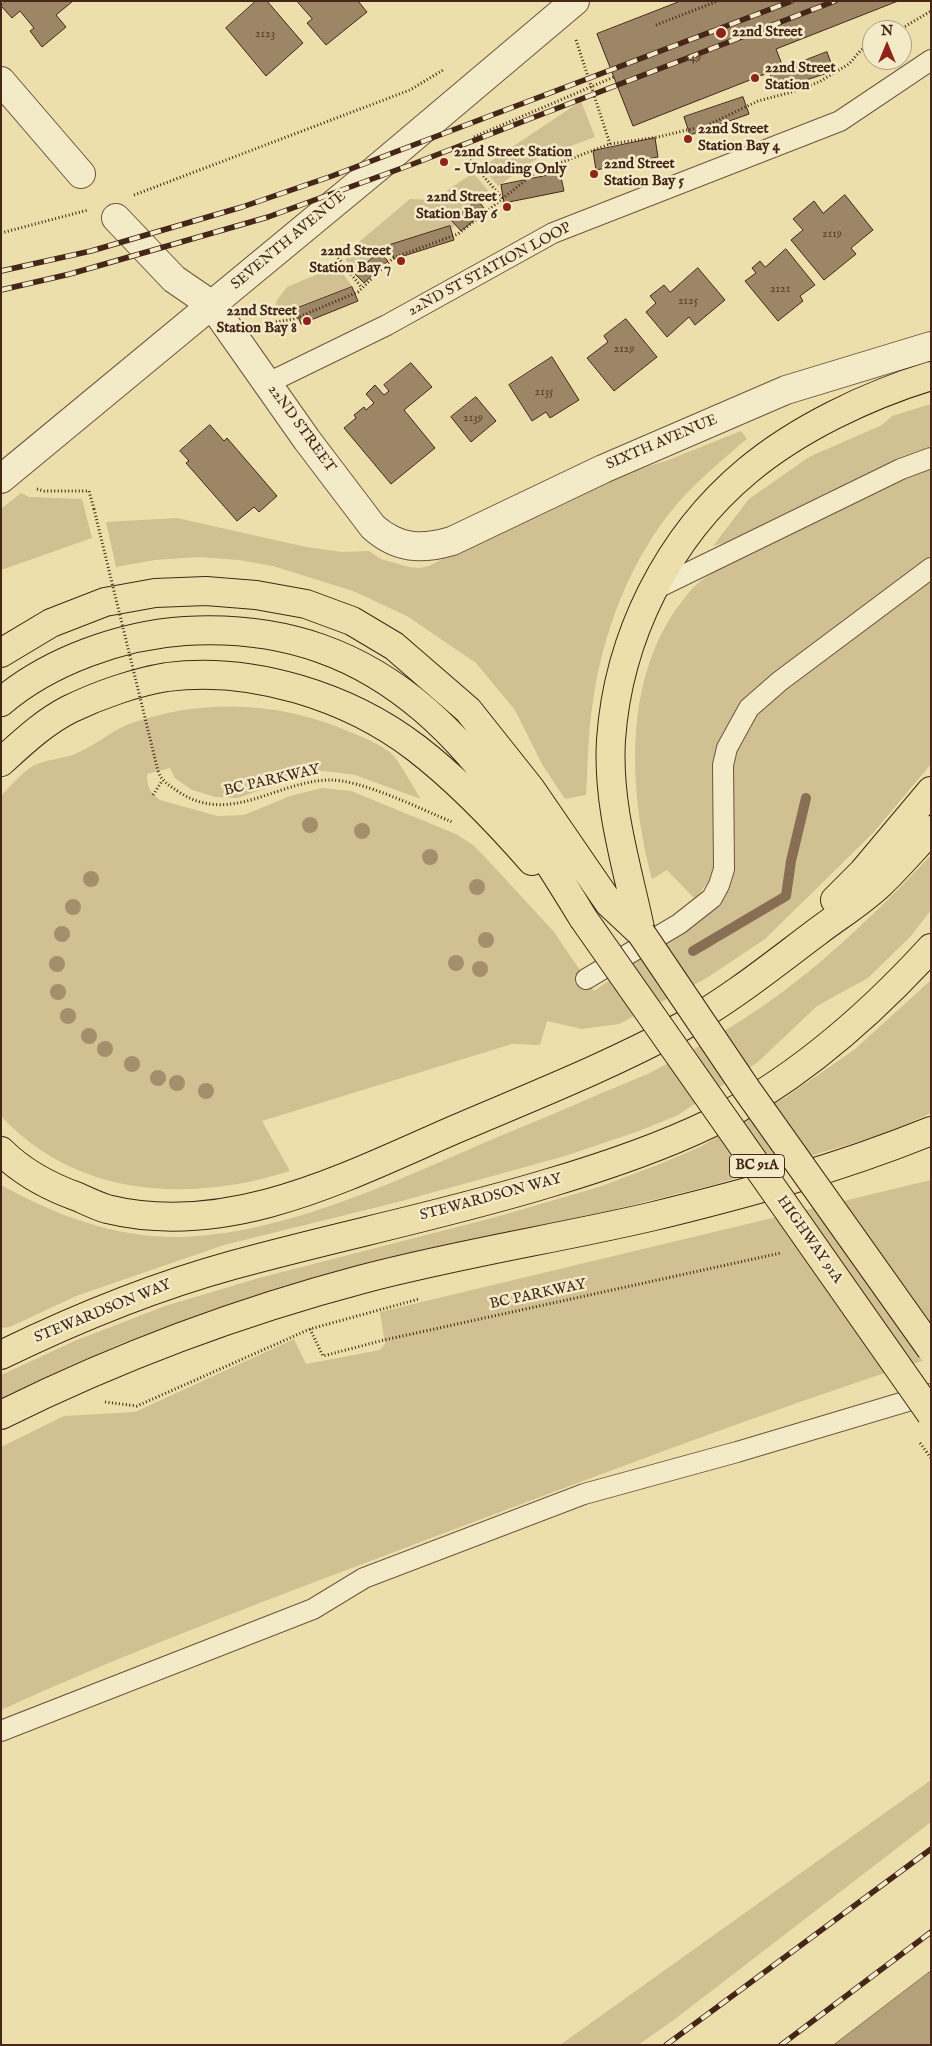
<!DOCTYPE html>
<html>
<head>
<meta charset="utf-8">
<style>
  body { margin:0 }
  #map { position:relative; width:932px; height:2046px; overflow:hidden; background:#eddfab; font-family:"IM FELL English",serif }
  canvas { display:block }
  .frame { position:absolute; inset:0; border:2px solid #452619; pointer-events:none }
  .north { position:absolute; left:862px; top:20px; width:50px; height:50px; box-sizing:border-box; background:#f3eac8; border:1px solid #ad9c82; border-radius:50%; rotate:0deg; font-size:14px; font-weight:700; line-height:20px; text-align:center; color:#452619 }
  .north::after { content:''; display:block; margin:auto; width:18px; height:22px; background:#8f2418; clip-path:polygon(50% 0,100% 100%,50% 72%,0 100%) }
</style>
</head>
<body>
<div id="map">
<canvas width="932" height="2046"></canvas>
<div class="frame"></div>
<div class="north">N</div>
</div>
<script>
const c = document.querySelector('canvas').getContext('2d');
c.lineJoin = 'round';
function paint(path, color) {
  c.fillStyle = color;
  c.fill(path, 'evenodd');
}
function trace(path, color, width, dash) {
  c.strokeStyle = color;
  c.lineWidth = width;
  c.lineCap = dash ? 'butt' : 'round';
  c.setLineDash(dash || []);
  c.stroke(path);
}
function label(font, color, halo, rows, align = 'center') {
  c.font = font + ' "IM FELL English",serif';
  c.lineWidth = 5;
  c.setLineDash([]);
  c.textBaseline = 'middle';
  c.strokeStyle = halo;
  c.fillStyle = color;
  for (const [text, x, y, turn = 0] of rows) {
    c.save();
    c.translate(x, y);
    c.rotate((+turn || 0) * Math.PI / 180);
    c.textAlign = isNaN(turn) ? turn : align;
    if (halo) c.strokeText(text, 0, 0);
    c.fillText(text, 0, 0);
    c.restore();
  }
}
paint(new Path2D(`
  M581,101L595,137L538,158L498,186L482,167Z
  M473,173L493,196L452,228L390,250L360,277L346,260L347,252L410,199L433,200Z
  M337,266L352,286L293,308L288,314L272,316L277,300L287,287Z
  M931,404V448L730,541L713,546L749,499L809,457L882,425L892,416Z
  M741,431L747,439C722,460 698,480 677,504C631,558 603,631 593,701C588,732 588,763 586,795L565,799L542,764L515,710L476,663L407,616L353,591L273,566L239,560L198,557L155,560L116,567L106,522L177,518L306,547L342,552L369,551L381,559L409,567L419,568L429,566L514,522L619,475L666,461Z
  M931,463V560L772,676L713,771V809L716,831V862L713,876L695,899L667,870L652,879C627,784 622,665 693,588C710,570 749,554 772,543C825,516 878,490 931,463Z
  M21,493L29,497L82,499L92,538L1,570V509Z
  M931,581V764L874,832L765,939L705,979L619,1024L582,1029L547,1021L540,1045L512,1044L262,1121L290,1171C189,1203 77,1198 1,1116V796C10,787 24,770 35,765C47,759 63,759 75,754C96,746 112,729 135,722C206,698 284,702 352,733C363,737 384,746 392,754C401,764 413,787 421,799L355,775L324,771L305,774L238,798L216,797L192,790L175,778L170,768L147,774C147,786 149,792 160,800L217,816L244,815L290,796L322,788L351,791L456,834L473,845L485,857L554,932L594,991L677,933L721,899L731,884L735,864V843L732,823L731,771L735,755L758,711L785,687Z
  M931,855V910L911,936L868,978L817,1006L758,1062L678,1115L639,1131L565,1156L398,1202L224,1245L76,1296L10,1327L1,1328V1185C55,1215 113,1237 175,1237C284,1236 402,1178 500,1136C534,1122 568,1108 602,1093C618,1086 634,1080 650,1073C688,1053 728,1030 763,1006C825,963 879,910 931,855Z
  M931,980V1113L887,1133L713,1185L608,1211L446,1245L344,1270L247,1298L120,1344L1,1398V1375L77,1340L165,1306L259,1278L496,1217L599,1187L660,1164L700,1147L786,1097L854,1050Z
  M931,1180V1358C759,1413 592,1478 423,1541C281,1595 139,1647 1,1710V1447L64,1416L135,1412L294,1339L306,1364L380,1350L385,1344L380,1312Z
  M931,1780V1822L675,2019L638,2045H560Z`), '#d0c092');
const water = new Path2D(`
  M931,1971V2045H834Z`);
paint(water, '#b4a079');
trace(water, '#886f53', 1);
trace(new Path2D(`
  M693,951L786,896L791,861L806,798`), '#886f53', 10);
const building = new Path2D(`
  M6,1H73L56,15L66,27L42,47L30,31L34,28L20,11L12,18L1,6Z
  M256,1H267L303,43L266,76L226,28Z
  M297,1H358L367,12L326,45L307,23L312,19Z
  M681,1H898L776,49L783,67L633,126L597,34Z
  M827,52L834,71L775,90L770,74Z
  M743,97L749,114L690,135L684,117Z
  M655,138L658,157L596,170L593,151Z
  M560,173L564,191L504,203L501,185Z
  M845,195L873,230L851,248L856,254L824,280L791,240L803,230L793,219L814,201L823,213Z
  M478,200L486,211L461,231L452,221Z
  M450,226L454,240L394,259L390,245Z
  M786,249L815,285L800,296L803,301L778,321L745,281L756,273L752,268L760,261L765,267Z
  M379,252L388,261L364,283L355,274Z
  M698,268L725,300L695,325L689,317L667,337L646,312L656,303L650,296L664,285L670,292Z
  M352,287L358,301L301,324L295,309Z
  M626,319L657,357L614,391L587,358L608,342L604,336Z
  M552,357L579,400L550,418L546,412L532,421L509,385Z
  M411,363L432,387L404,410L435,448L391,484L344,428L356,418L354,415L364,407L366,410L374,403L366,394L375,385L384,395L389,391L384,385Z
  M476,397L496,421L471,442L451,417Z
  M210,425L224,441L227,438L277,496L259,512L254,507L237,521L186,463L189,461L180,451Z`);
paint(building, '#9c8665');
trace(building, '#452619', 1);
const service = new Path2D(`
  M268,383L387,325L553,233L840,121L931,60
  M653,590L901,469L931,458
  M586,979L679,924L712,898L719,885L724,869L723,765L727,748L749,708L780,681L931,568
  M1,1731L313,1609L364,1578L584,1494L737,1452L931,1394`);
const minor = new Path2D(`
  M1,81L81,174
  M116,218L174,279L212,305L307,440L373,527C398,549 421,550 452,541L603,469L786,390L931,346`);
const tertiary = new Path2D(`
  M1,479L382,164L575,1`);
const primary = new Path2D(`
  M1,1355C75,1319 153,1287 233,1265C338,1236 444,1215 549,1183C603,1167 657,1149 709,1124C793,1082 868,1017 931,948
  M1,1415C116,1358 238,1312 363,1279C457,1254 555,1239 650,1217C745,1194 840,1168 931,1131`);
const motorway = new Path2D(`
  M1,653L51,623L105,602L155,593L206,591L256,595L306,604L352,621L394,646L468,710L530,788L609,903L641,933
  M1,702C49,661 122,635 185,631C392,619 487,760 583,918
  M1,762C22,743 44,722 70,709C99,695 136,682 167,677C251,666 348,696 416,748C459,781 496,820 532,861
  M835,900L863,872L931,791
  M641,933C628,869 607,807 611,740C618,637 668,537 747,471C797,429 868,395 931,376
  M1,1151C22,1172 50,1187 78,1197C87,1201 97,1206 107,1209C229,1239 348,1176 456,1129C531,1097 612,1065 683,1026C731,999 773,965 817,932C838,916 861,902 880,884C898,867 914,848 931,830`);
trace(service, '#6f543e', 22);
trace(minor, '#6f543e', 30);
trace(tertiary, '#6f543e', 30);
trace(primary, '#452619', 30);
trace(motorway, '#452619', 30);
trace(new Path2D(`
  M656,25L718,1
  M899,30L931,11
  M576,40L610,144
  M474,137L614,77
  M463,152L503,199
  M134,195L410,90L443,70
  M1,233L88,210
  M336,255L362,288
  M276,322L294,319L358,292L393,258L458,234L536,172L610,144L658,137L708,125L758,101L792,92L819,82L849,64L861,50L872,44
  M37,489L44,491H89L94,509
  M158,771C162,782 169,785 179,792C230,826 277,781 329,780C360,779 421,809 452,822
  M153,795L162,781
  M310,1329L323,1356L384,1340L781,1253
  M105,1402L137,1406L310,1329L419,1299`), '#452619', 3, [1, 2.5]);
trace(service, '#f3eac8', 20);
trace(minor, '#f3eac8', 28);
trace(tertiary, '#f3eac8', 28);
trace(primary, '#eddfab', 28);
trace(motorway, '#eddfab', 28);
const rail = new Path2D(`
  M1,271L91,251L242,207L332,176L792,1
  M1,290L70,274L268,217L413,164L835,1
  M666,2045L931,1849
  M781,2045L931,1932`);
trace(rail, '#452619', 5.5);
trace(rail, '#f3eac8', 4, [11]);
const motorwayBridge = new Path2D(`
  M583,918L931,1414
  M641,933L747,1090L931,1349`);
trace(motorwayBridge, '#452619', 30, []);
trace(new Path2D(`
  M94,509L158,771
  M920,1443L931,1458`), '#452619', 3, [1, 2.5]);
trace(motorwayBridge, '#eddfab', 28);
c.fillStyle = '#a48e6b';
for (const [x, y] of [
  [310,825],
  [362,831],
  [430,857],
  [91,879],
  [477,887],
  [73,907],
  [62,934],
  [486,940],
  [456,963],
  [57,964],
  [480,969],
  [58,992],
  [68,1016],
  [89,1036],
  [105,1049],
  [132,1064],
  [158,1078],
  [177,1083],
  [206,1091]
]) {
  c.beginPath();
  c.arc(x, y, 8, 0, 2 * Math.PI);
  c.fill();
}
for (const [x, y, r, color] of [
  [721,33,6,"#8f2418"],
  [755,78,5,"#8f2418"],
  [688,139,5,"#8f2418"],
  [444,162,5,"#8f2418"],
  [594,174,5,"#8f2418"],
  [507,207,5,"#8f2418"],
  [401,261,5,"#8f2418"],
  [307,321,5,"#8f2418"]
]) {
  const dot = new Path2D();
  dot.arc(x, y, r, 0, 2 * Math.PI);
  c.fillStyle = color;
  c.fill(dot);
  trace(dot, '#f3eac8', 2);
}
label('12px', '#5b3e2c', null, [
  ["2123",265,35],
  ["649",693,59],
  ["2119",832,235],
  ["2121",780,290],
  ["2125",688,302],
  ["2129",624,350],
  ["2135",544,393],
  ["2139",473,419]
]);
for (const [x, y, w] of [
  [757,1166,55]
]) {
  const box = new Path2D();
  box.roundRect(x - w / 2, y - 11.5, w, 23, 4);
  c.fillStyle = '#f3eac8';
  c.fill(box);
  trace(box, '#452619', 1);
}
label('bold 14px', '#452619', null, [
  ["BC 91A",757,1166]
]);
label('bold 15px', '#452619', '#f3eac8', [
  ["22nd Street",732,33],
  ["22nd Street",765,69],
  ["Station",765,86],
  ["22nd Street",698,130],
  ["Station Bay 4",698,147],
  ["22nd Street Station",454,153],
  ["- Unloading Only",454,170],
  ["22nd Street",604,165],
  ["Station Bay 5",604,182],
  ["22nd Street",497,198,"right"],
  ["Station Bay 6",497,215,"right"],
  ["22nd Street",391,252,"right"],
  ["Station Bay 7",391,269,"right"],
  ["22nd Street",297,312,"right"],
  ["Station Bay 8",297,329,"right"]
], 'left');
label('15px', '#452619', '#f3eac8', [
  ["SEVENTH AVENUE",289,241,-40],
  ["22ND ST STATION LOOP",490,270,-28],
  ["22ND STREET",301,429,54],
  ["SIXTH AVENUE",662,443,-23],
  ["BC PARKWAY",272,781,-13],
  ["STEWARDSON WAY",491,1198,-15],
  ["HIGHWAY 91A",809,1240,55],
  ["BC PARKWAY",538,1295,-12],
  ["STEWARDSON WAY",103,1312,-22]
]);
</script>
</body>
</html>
